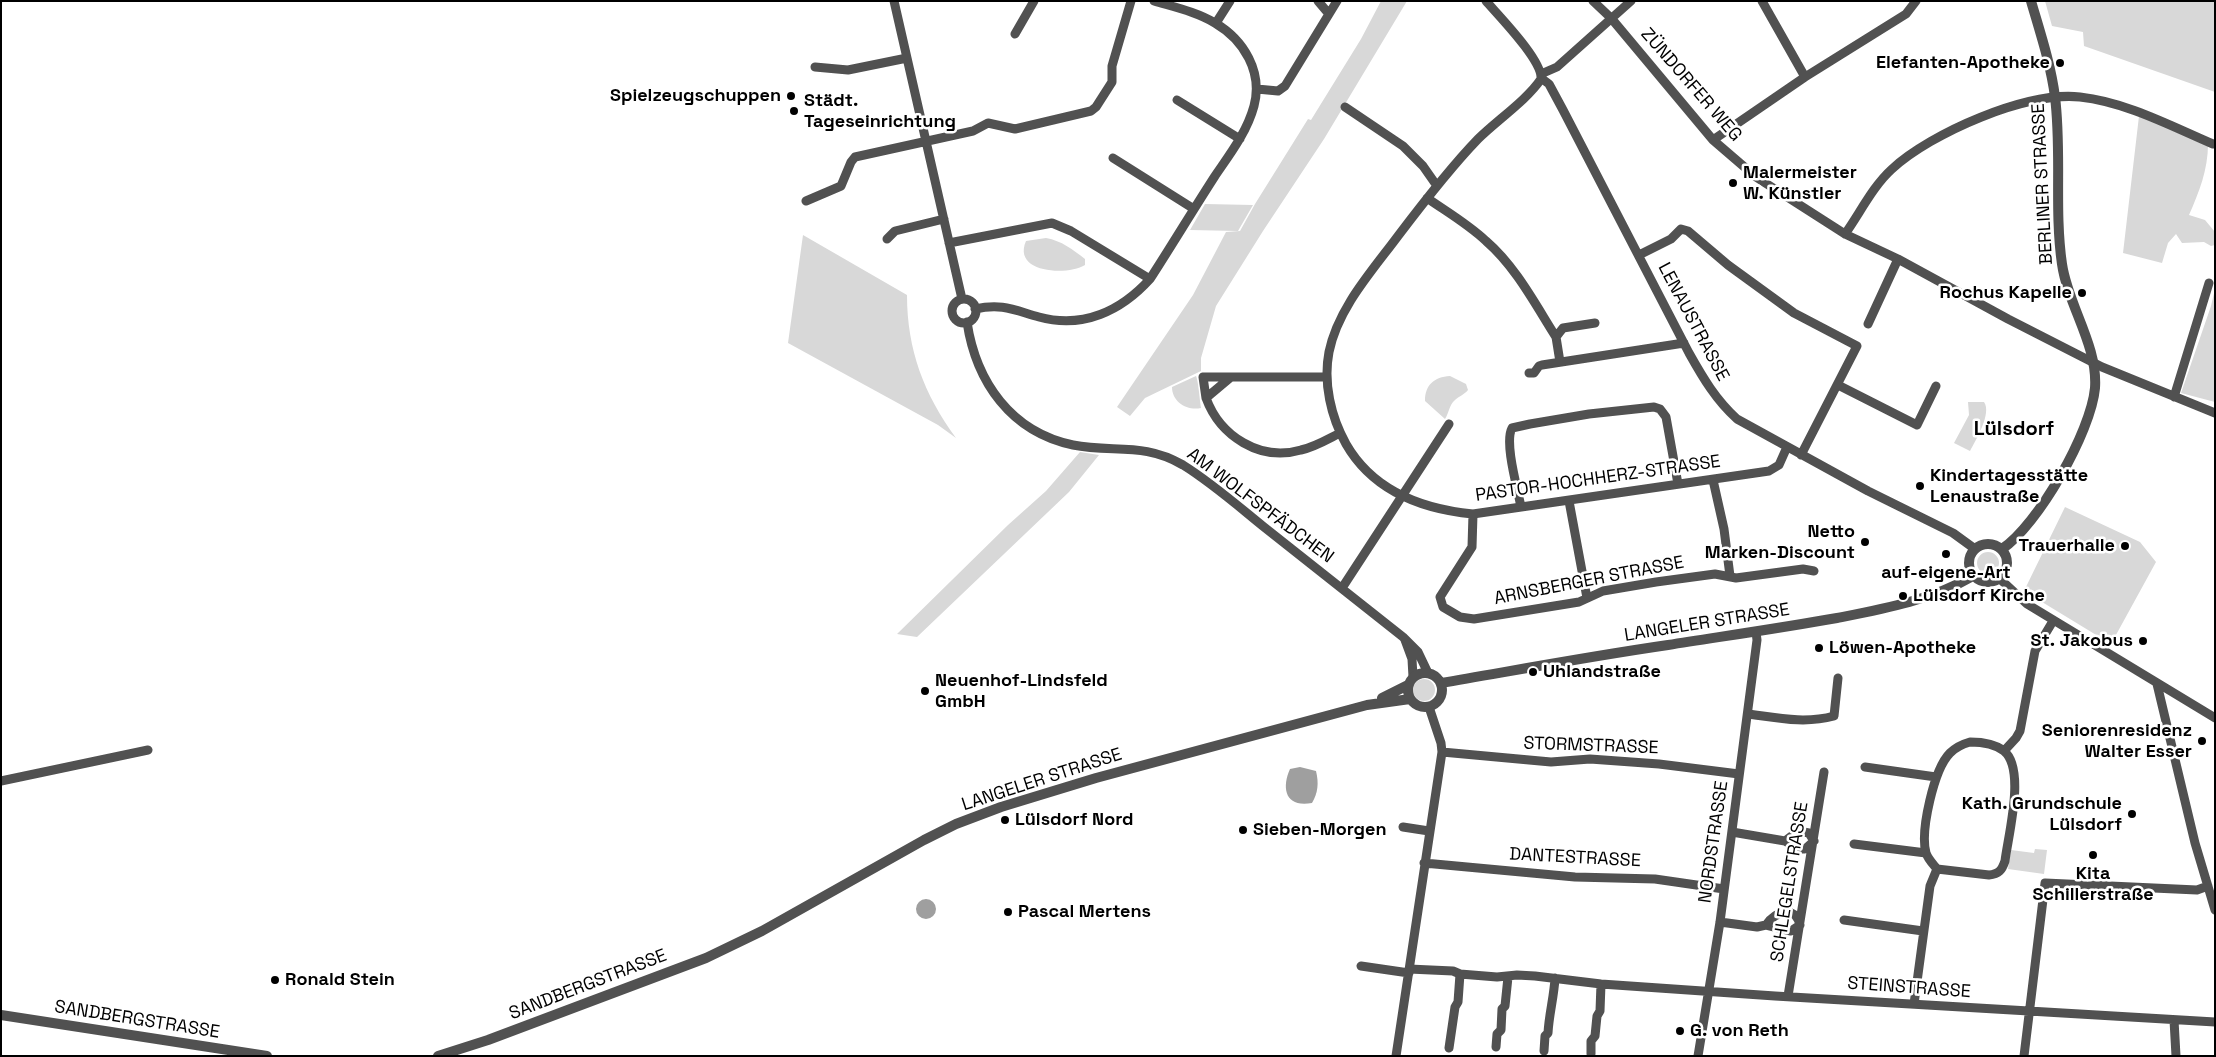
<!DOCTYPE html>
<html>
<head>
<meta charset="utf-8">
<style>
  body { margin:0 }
  #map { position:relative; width:2216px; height:1057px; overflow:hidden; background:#fff; font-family:"Space Grotesk",sans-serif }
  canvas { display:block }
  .frame { position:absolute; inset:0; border:2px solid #000; pointer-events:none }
</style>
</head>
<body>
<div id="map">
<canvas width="2216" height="1057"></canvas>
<div class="frame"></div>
</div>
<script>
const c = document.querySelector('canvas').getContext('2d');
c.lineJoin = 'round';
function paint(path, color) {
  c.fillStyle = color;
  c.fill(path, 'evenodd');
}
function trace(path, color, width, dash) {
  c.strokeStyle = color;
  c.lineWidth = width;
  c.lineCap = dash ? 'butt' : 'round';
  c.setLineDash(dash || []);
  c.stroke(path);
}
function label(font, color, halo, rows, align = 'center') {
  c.font = font + ' "Space Grotesk",sans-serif';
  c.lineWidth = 5;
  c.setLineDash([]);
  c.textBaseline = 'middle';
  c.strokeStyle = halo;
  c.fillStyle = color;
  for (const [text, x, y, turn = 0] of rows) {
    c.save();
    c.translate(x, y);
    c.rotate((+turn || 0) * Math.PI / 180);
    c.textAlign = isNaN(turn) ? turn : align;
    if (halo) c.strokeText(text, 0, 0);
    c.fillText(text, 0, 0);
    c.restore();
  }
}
paint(new Path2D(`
  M1381,1H1407L1324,139L1263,231L1216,306L1201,358V371L1145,398L1130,416L1117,407L1193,295L1226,232L1240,231L1255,204L1308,119L1311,120L1361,39Z
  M2045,1H2215V92L2084,46L2083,32L2052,26Z
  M2139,116L2208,144C2208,170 2199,192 2189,215L2205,220L2215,232V245L2211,246L2204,242L2182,243L2176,234L2168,243L2162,263L2123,253Z
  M1205,204L1253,205L1238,231L1190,230Z
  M803,235L907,295C907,350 924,394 956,438L938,425L788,343Z
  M1046,238C1062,241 1072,249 1085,259V265C1067,276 1012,273 1026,241Z
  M2215,289V402L2181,393L2211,306Z
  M1196,376C1198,379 1200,401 1201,408C1187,411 1172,402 1172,387Z
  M1450,376L1466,384L1468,390C1464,395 1459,396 1455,400C1449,405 1449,413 1445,419L1425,401C1425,385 1434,377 1450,376Z
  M1968,402H1984C1992,413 1976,440 1970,451L1954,443L1969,415Z
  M1080,452L1099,455L1069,492L917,637L897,634L1008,525L1046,491Z
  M2065,507L2140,542L2156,562L2111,644L2024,591Z
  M1977 563a11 11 0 1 1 22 0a11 11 0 1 1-22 0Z
  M1413 690a11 11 0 1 1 22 0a11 11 0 1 1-22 0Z
  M2035,849L2047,850L2044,874L2008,869L2011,850L2034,853Z`), '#d8d8d8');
paint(new Path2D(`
  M1300,767L1316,771C1319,783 1318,793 1312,803C1286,808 1281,789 1290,769Z
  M916 909a10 10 0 1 1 20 0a10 10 0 1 1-20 0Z`), '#9f9f9f');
trace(new Path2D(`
  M894,1L962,299
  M1318,1L1329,14
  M1486,1C1499,16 1543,61 1541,79C1527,100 1496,121 1478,139C1449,169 1423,203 1398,236C1372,271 1338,308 1329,352C1323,383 1331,417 1346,444C1373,491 1421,509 1473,514L1769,471L1779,465L1787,447
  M1593,1L1611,18L1713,140L1756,177L1845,234L1898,259L2008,319L2102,367L2215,413
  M1762,1L1805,77
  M1216,23L1230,1
  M1015,34L1034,1
  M815,67L848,70L907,58
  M1541,74L1557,67L1631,1
  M1541,78L1549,84L1563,110L1689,353C1703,378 1716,400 1737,419L1868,491L1953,533L1975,549
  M1257,89L1278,91L1285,86L1337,1
  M1177,100L1240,139
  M1345,107L1403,146L1423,166L1437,186
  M1713,140L1805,77L1906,14L1916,1
  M1113,158L1194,209
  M1427,198C1447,212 1468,224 1486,241C1516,267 1535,304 1556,337
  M806,201L841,186L851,162L855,157L973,131L988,123L1015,129L1091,111L1096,107L1112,82V66L1131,1
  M1845,234C1860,213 1873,186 1892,169C1931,133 2027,91 2080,97C2126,102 2171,126 2213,144
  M887,239L895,231L944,219
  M949,243L1052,223L1071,231L1150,279
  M1639,255L1671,239L1681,229L1688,231L1728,265L1794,313L1857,346L1801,455
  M952 311a12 12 0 1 1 24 0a12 12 0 1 1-24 0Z
  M975,309C1002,303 1014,310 1039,317C1083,329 1121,311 1150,279C1172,245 1193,210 1215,176C1230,154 1247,132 1254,106C1263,72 1244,40 1215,23C1197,12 1174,7 1154,1
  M967,322C976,382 1011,432 1073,445C1113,453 1144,442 1183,465C1212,483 1238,506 1264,527C1311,564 1357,601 1403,637L1418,652L1428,673
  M1868,324L1898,259
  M1560,362L1556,337L1563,328L1595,323
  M1529,373H1534L1539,366L1542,365L1684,343
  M1203,377H1231L1206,398Z
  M1231,377H1327
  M1838,385L1917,425L1936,386
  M2174,397L2209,283
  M1206,398C1220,436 1260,462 1301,450C1315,447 1328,439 1340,433
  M1713,480L1724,529L1730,576
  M1569,501L1587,598
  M1521,507C1518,490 1504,443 1512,428L1530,424L1589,414L1654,407L1660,409L1666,417L1678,484
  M1473,514L1472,547L1440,597L1443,607L1460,617L1474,619L1579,602L1603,591L1656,582L1715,574L1736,578L1803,569L1814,571
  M2000,579L2027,604L2215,718
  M1342,588L1449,424
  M1405,640L1412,659L1413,677
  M2157,684L2195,843L2215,910
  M1748,714C1778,718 1805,724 1834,716L1838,678
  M1970,742C1981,742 1995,744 2004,751C2026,769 2008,836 2005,861C2002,870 1999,874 1989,875L1937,869C1933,864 1928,859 1926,853C1920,831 1934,769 1950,753C1956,747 1963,744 1970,742Z
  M2004,751L2016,738L2020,731L2035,651L2053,621
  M1442,752L1551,762L1590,759L1659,764L1739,774
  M1865,767L1936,777
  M1,781L148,750
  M1403,827L1429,831
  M1732,832L1785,841L1799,849H1805L1814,841L1809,833L1798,831L1785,841
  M1854,844L1926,853
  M1424,863L1575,877L1655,879L1724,889
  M1844,920L1923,931
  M1720,922L1757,927L1766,925L1791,931L1800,925C1795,904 1775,912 1766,925
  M1361,966L1409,973
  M1409,969L1453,971L1460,974L1497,977L1517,975L1535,976L1601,984L1775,996L2215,1022
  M1788,996L1824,772
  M1914,1004L1930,886L1937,869
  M2174,1020L2176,1056
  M1496,1047L1497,1034L1501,1030L1502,1009L1505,1006L1508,977
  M1449,1048L1455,1007L1458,1002L1460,974
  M1544,1051L1545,1036L1548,1033C1549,1014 1554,997 1555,978
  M1591,1054V1041L1595,1036L1597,1016L1600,1011L1601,984
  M1396,1056L1442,752L1441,743L1429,707
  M1698,1056L1720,922L1757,640L1756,632
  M2024,1056L2045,883L2197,890L2208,886`), '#515151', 9);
trace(new Path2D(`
  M1969 563a19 19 0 1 1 38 0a19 19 0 1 1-38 0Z
  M2002,549C2038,525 2091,432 2095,388C2098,345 2068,306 2062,264C2054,209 2062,152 2055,97C2051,65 2040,32 2031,1
  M1408 690a17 17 0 1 1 34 0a17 17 0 1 1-34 0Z
  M1441,683C1517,670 1592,656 1668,645C1725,636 1781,628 1837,618C1883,609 1932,600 1973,576
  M1382,698L1408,685
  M1,1015L267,1056
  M438,1056L488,1040L706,958L762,931L924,840L956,824L1001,807L1096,778L1367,705L1410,699`), '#515151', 10);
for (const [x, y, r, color] of [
  [2060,63,5,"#000"],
  [791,96,5,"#000"],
  [794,111,5,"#000"],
  [1733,183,5,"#000"],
  [2082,293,5,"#000"],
  [1920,486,5,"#000"],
  [1865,542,5,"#000"],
  [2125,546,5,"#000"],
  [1946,554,5,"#000"],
  [1903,596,5,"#000"],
  [2143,641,5,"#000"],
  [1819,648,5,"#000"],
  [1533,672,5,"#000"],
  [925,691,5,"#000"],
  [2202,741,5,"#000"],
  [2132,814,5,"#000"],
  [1005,820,5,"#000"],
  [1243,830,5,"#000"],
  [2093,855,5,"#000"],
  [1008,912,5,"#000"],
  [275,980,5,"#000"],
  [1680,1031,5,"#000"]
]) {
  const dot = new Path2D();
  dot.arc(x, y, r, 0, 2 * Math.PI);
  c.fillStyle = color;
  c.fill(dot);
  trace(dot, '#fff', 2);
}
label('bold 18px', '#000', '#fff', [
  ["Elefanten-Apotheke",2050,63,"right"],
  ["Spielzeugschuppen",781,96,"right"],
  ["Städt.",804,101],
  ["Tageseinrichtung",804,122],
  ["Malermeister",1743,173],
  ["W. Künstler",1743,194],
  ["Rochus Kapelle",2072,293,"right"],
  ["Kindertagesstätte",1930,476],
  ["Lenaustraße",1930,497],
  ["Netto",1855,532,"right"],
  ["Marken-Discount",1855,553,"right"],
  ["Trauerhalle",2115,546,"right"],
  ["auf-eigene-Art",1946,573,"center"],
  ["Lülsdorf Kirche",1913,596],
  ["St. Jakobus",2133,641,"right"],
  ["Löwen-Apotheke",1829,648],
  ["Uhlandstraße",1543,672],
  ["Neuenhof-Lindsfeld",935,681],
  ["GmbH",935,702],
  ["Seniorenresidenz",2192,731,"right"],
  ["Walter Esser",2192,752,"right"],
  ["Kath. Grundschule",2122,804,"right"],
  ["Lülsdorf",2122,825,"right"],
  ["Lülsdorf Nord",1015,820],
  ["Sieben-Morgen",1253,830],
  ["Kita",2093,874,"center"],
  ["Schillerstraße",2093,895,"center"],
  ["Pascal Mertens",1018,912],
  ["Ronald Stein",285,980],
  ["G. von Reth",1690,1031]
], 'left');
label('18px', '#000', '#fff', [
  ["ZÜNDORFER WEG",1691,85,49],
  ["BERLINER STRASSE",2043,184,-93],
  ["LENAUSTRASSE",1693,322,62],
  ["PASTOR-HOCHHERZ-STRASSE",1598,479,-8],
  ["AM WOLFSPFÄDCHEN",1260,506,37],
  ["ARNSBERGER STRASSE",1589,581,-11],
  ["LANGELER STRASSE",1707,623,-9],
  ["STORMSTRASSE",1591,746,2],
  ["LANGELER STRASSE",1042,780,-18],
  ["NORDSTRASSE",1714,842,-82],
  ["DANTESTRASSE",1575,858,3],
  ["SCHLEGELSTRASSE",1790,882,-81],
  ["SANDBERGSTRASSE",588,985,-21],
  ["STEINSTRASSE",1909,988,4],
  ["SANDBERGSTRASSE",137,1020,9]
]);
label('bold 20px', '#000', '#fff', [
  ["Lülsdorf",2014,430]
]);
</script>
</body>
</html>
